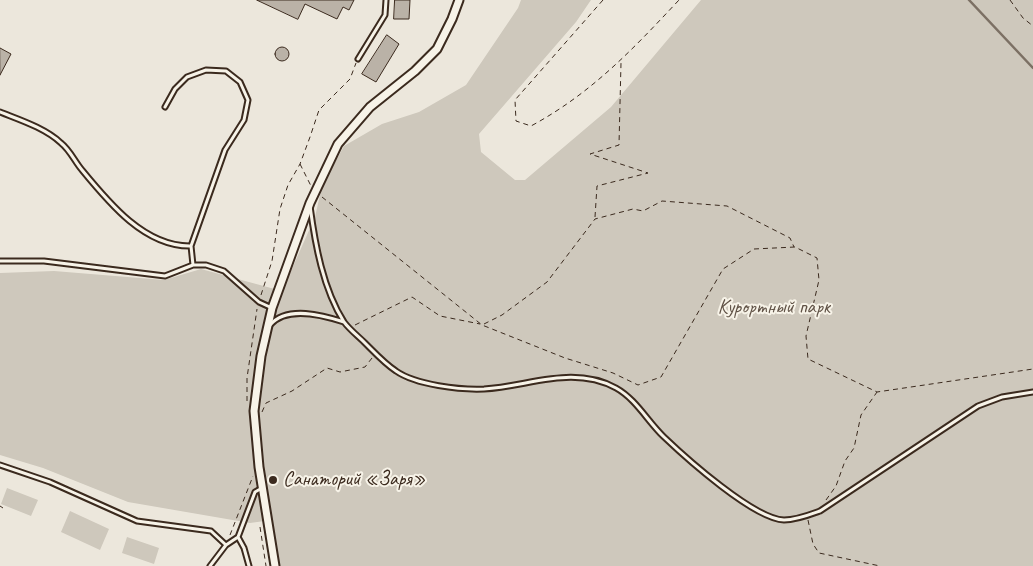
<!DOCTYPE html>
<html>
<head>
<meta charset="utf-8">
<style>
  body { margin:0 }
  canvas { display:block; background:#ece7dc }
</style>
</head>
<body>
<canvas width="1033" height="566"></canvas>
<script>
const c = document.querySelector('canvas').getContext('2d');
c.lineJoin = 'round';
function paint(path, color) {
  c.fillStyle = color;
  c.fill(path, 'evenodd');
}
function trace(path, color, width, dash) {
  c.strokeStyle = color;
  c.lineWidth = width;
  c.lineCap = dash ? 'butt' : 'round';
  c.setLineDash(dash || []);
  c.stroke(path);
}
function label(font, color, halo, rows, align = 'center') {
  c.font = font + ' Caveat,sans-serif';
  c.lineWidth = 4;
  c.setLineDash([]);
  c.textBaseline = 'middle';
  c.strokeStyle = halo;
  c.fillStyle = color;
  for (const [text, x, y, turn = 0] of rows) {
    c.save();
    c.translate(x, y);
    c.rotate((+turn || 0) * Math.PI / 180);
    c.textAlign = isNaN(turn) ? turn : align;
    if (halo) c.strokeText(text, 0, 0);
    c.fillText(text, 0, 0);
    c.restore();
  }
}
paint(new Path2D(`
  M521,0H591L576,22L479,134L481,152L515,180H525L611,107L701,0H1033V566H280L272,520L250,523L128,502L43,468L0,455V273L54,271L164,280L201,269L282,291L315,217L322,186L344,146L382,124L419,112L466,85L518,8Z
  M7,488L38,500L31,516L1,504Z
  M70,511L109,529L100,550L61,532Z
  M127,537L159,548L154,564L122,553Z`), '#cec8bc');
trace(new Path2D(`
  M969,0L1033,68`), '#7c7064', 2.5);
const building = new Path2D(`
  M257,0H354L349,10L343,7L337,19L305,4L298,19Z
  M395,0H410L409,19H394Z
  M387,35L399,44L376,82L362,74Z
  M275 54a7 7 0 1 1 14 0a7 7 0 1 1-14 0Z
  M0,48L11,54L0,75Z`);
paint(building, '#bab2a7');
trace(building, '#3b2a1e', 1);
const lane = new Path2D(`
  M358,59L385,15L386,0
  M165,107L175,89L187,77L206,70L226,71L240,82L248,100L244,120L225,150L191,246L193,265
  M0,112C20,120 45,128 61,143C70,150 75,162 82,170C109,203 145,247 191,246
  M310,206C315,244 323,289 344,322C350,330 358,336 365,343C375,353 385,364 396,371C416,385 460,390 484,389C530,386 573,365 616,388C636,399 648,422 664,437C686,458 754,519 784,520C796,520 809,515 820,511L978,406L1002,397L1033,392
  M0,261H44L165,276L193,265H206L224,271L259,302L272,308
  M270,325C287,305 323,315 344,322
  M0,465L50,482L137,521L211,531L226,545
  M238,537L244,548L249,566
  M210,566L226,545L238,537L255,492L262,488`);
const street = new Path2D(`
  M275,566L259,467L254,411L261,356L272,308L310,203L338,144L370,107L415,71L437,49L452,19L459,0`);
trace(lane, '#3b2a1e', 7);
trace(street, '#3b2a1e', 11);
trace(new Path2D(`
  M603,0L515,100L516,121L531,126C592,93 633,49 679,0
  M1010,0L1023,18L1033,26
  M300,164L311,186
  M322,197L482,325L565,358L613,373L638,385L661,377L723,269L754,249L795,247L817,258L819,280L806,336L808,359L877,392L1033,369
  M595,217L597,186L648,173L590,154L619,145L621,63
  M261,295L272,261L280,209L288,185L300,164L310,137L319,110L350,79L356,63
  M484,324L502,315L547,282L595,219L633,209L643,211L662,201L727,206L790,238L794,247
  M355,325L412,297L440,316L480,324
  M247,401V378L257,309
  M262,412L266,403L292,391L327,368L340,372L365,367L372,358
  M826,500L836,486L845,461L854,448L861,415L877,392
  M0,506L3,508
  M808,520L813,544L819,553L880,566
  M260,527L266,566
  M230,535L253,476`), '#3b2a1e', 1, [5, 4]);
trace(lane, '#f7f3e8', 3);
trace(street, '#f7f3e8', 7);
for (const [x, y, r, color] of [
  [273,480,5,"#3b2a1e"]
]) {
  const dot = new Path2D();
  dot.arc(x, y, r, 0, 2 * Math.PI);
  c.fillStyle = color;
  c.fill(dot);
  trace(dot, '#f7f3e8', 2);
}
label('20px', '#605246', '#f7f3e8', [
  ["Курортный парк",774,308]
]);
label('20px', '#3b2a1e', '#f7f3e8', [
  ["Санаторий «Заря»",283,480]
], 'left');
</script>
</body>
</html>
